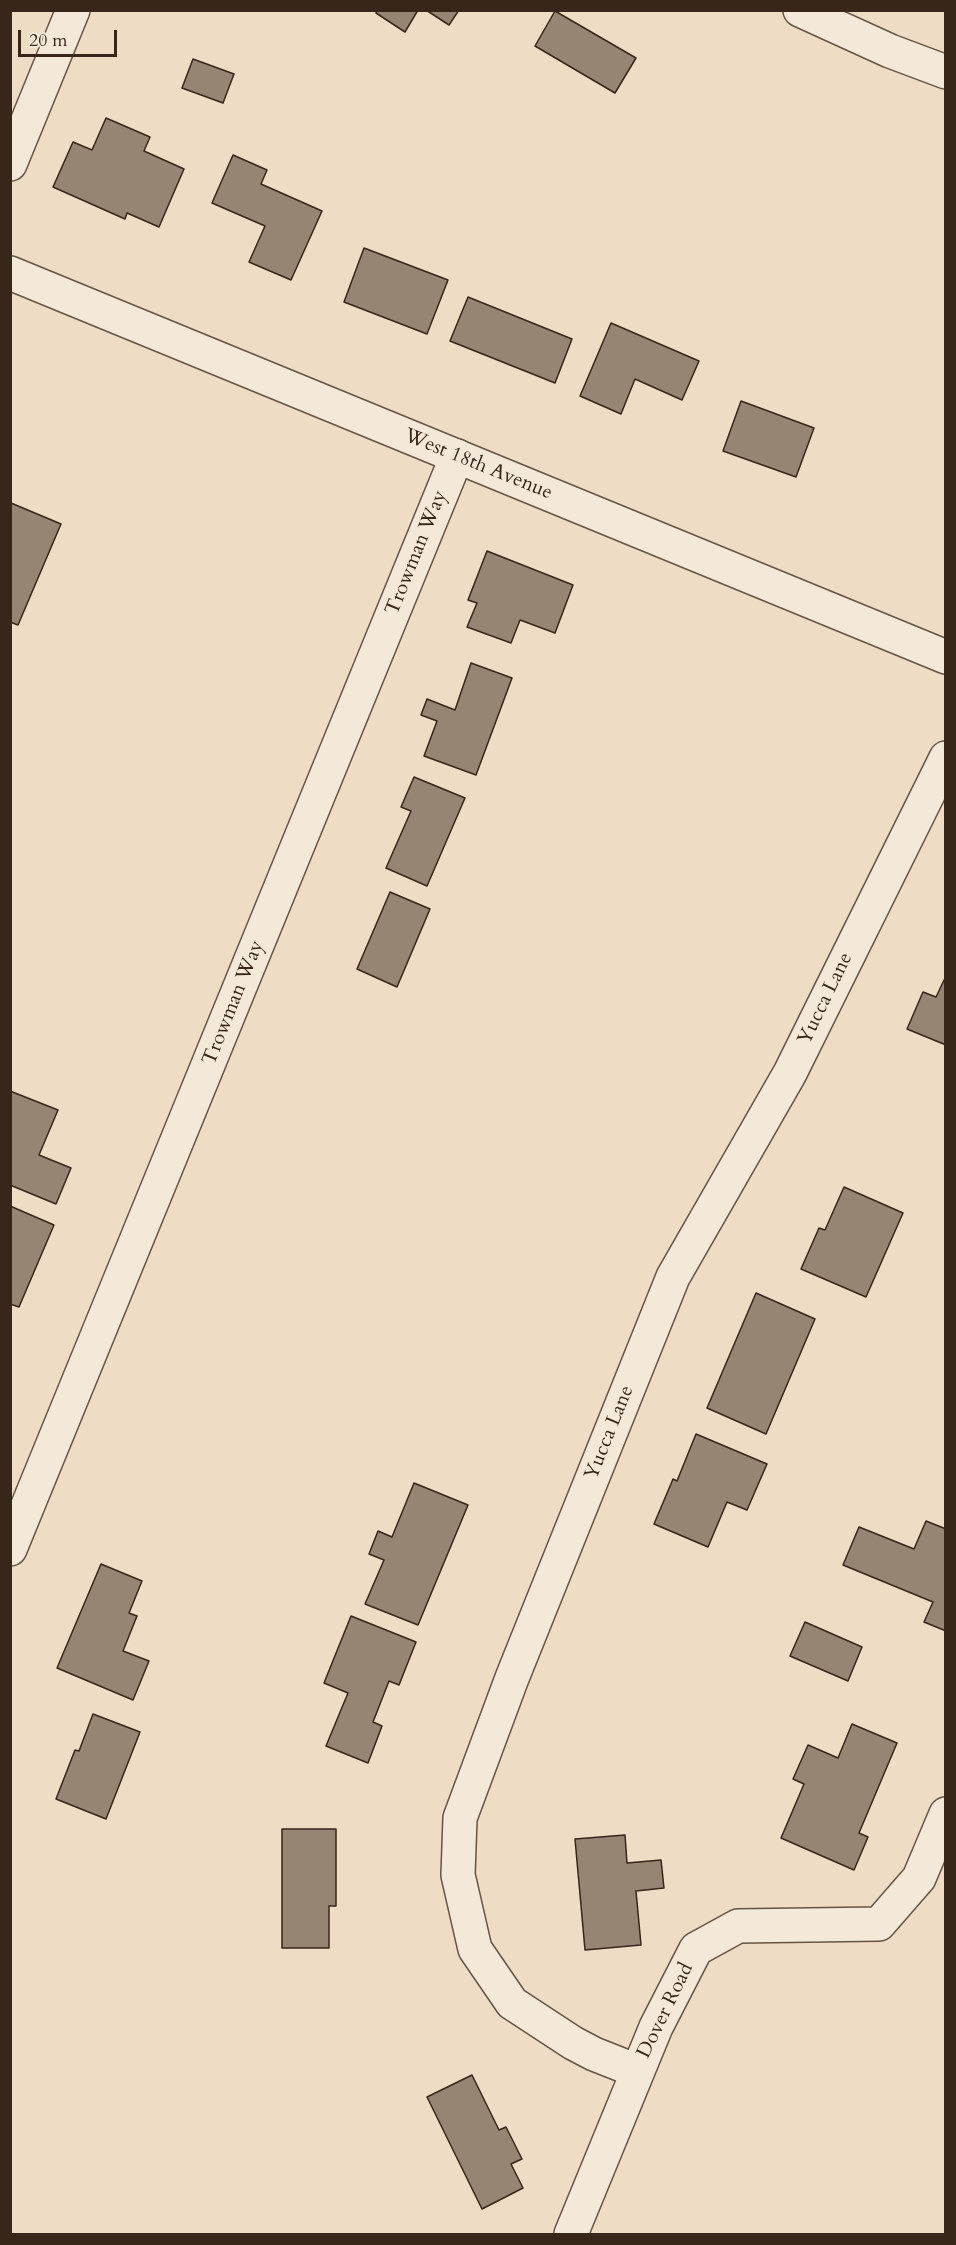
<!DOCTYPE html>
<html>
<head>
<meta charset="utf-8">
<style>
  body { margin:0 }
  #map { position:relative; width:956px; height:2245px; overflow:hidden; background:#eedcc4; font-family:Cardo,serif }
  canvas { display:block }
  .frame { position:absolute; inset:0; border:12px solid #372619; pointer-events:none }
  .scale { position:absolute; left:18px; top:30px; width:99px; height:27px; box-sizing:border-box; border:3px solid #372619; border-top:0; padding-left:8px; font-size:18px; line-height:21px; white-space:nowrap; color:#372619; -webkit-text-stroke:4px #f4e8d9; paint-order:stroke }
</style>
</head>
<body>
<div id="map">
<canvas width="956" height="2245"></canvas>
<div class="frame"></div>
<div class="scale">20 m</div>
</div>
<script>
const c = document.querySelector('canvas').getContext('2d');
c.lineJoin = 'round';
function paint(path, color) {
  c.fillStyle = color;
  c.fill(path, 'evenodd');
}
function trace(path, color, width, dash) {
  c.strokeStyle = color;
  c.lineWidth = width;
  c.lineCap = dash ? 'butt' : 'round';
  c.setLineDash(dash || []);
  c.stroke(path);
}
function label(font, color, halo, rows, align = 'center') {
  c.font = font + ' Cardo,serif';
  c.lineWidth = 4.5;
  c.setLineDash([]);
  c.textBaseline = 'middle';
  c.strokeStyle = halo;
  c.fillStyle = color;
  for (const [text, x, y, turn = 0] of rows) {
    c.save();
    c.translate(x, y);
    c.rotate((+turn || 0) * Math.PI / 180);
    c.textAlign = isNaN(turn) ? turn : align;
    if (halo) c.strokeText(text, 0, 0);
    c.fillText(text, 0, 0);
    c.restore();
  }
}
const building = new Path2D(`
  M377,10H418L405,32L376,13Z
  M426,10H459L449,25Z
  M555,11L636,58L615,93L535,46Z
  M193,59L234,74L223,103L182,88Z
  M106,118L150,137L144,151L184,169L159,227L127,213L125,219L53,187L73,142L92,150Z
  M233,155L267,170L261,184L322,211L291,280L249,262L265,226L212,203Z
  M364,248L448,280L427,334L344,302Z
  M468,297L572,339L555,383L450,341Z
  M611,323L699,361L682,400L635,379L621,414L580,396Z
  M741,401L814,428L796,477L723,451Z
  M11,503L61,524L18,625L10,622Z
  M487,551L573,585L555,633L520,620L511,643L467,627L477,603L468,600Z
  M471,663L512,678L476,775L424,756L437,721L421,715L427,699L455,710Z
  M414,777L465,798L427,886L386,868L411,811L401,807Z
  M390,892L430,909L397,987L357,969Z
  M946,976V1045L907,1029L923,992L936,997Z
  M10,1091L58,1110L39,1155L71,1168L56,1204L10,1185Z
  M844,1187L903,1213L866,1297L801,1269L819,1228L825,1230Z
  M10,1206L54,1225L19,1307L10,1304Z
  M756,1293L815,1319L766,1434L707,1408Z
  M696,1434L767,1464L747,1510L727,1502L708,1547L654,1524L673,1479L677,1481Z
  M414,1483L468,1505L418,1625L365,1604L384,1560L369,1554L378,1531L392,1537Z
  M926,1521L946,1529V1631L924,1622L933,1602L843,1565L859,1527L914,1549Z
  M101,1564L142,1581L129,1613L137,1616L123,1651L149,1661L133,1700L57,1668Z
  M351,1616L416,1642L399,1685L389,1681L373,1722L382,1726L368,1763L326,1746L348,1693L324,1683Z
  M805,1622L862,1647L848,1681L790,1656Z
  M93,1714L140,1732L106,1819L56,1799L75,1750L79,1751Z
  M852,1724L897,1743L859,1833L868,1837L854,1870L781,1838L804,1784L793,1779L808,1745L838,1758Z
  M282,1829H336V1906H329V1948H282Z
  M625,1835L627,1863L661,1860L664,1888L636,1891L641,1945L585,1950L575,1839Z
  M472,2075L499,2130L506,2127L522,2159L511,2164L523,2188L482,2209L427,2097Z`);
paint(building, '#968572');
trace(building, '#372619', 1.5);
const minor = new Path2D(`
  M800,10L890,51L946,72
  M10,164L73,10
  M10,1549L457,456
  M637,2071L594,2054L573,2043L512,2003L475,1949L458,1875L460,1818L512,1678L673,1277L790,1073L946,758
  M571,2234L656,2027L696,1949L738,1926L879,1924L919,1878L946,1814`);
const tertiary = new Path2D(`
  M10,273L946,657`);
trace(minor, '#655444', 36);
trace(tertiary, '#655444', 36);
trace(minor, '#f4e8d9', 33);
trace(tertiary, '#f4e8d9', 33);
label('20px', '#372619', '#f4e8d9', [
  ["West 18th Avenue",478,465,22],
  ["Trowman Way",417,553,-68],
  ["Yucca Lane",826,999,-64],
  ["Trowman Way",234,1003,-68],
  ["Yucca Lane",610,1433,-68],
  ["Dover Road",666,2011,-64]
]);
</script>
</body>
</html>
